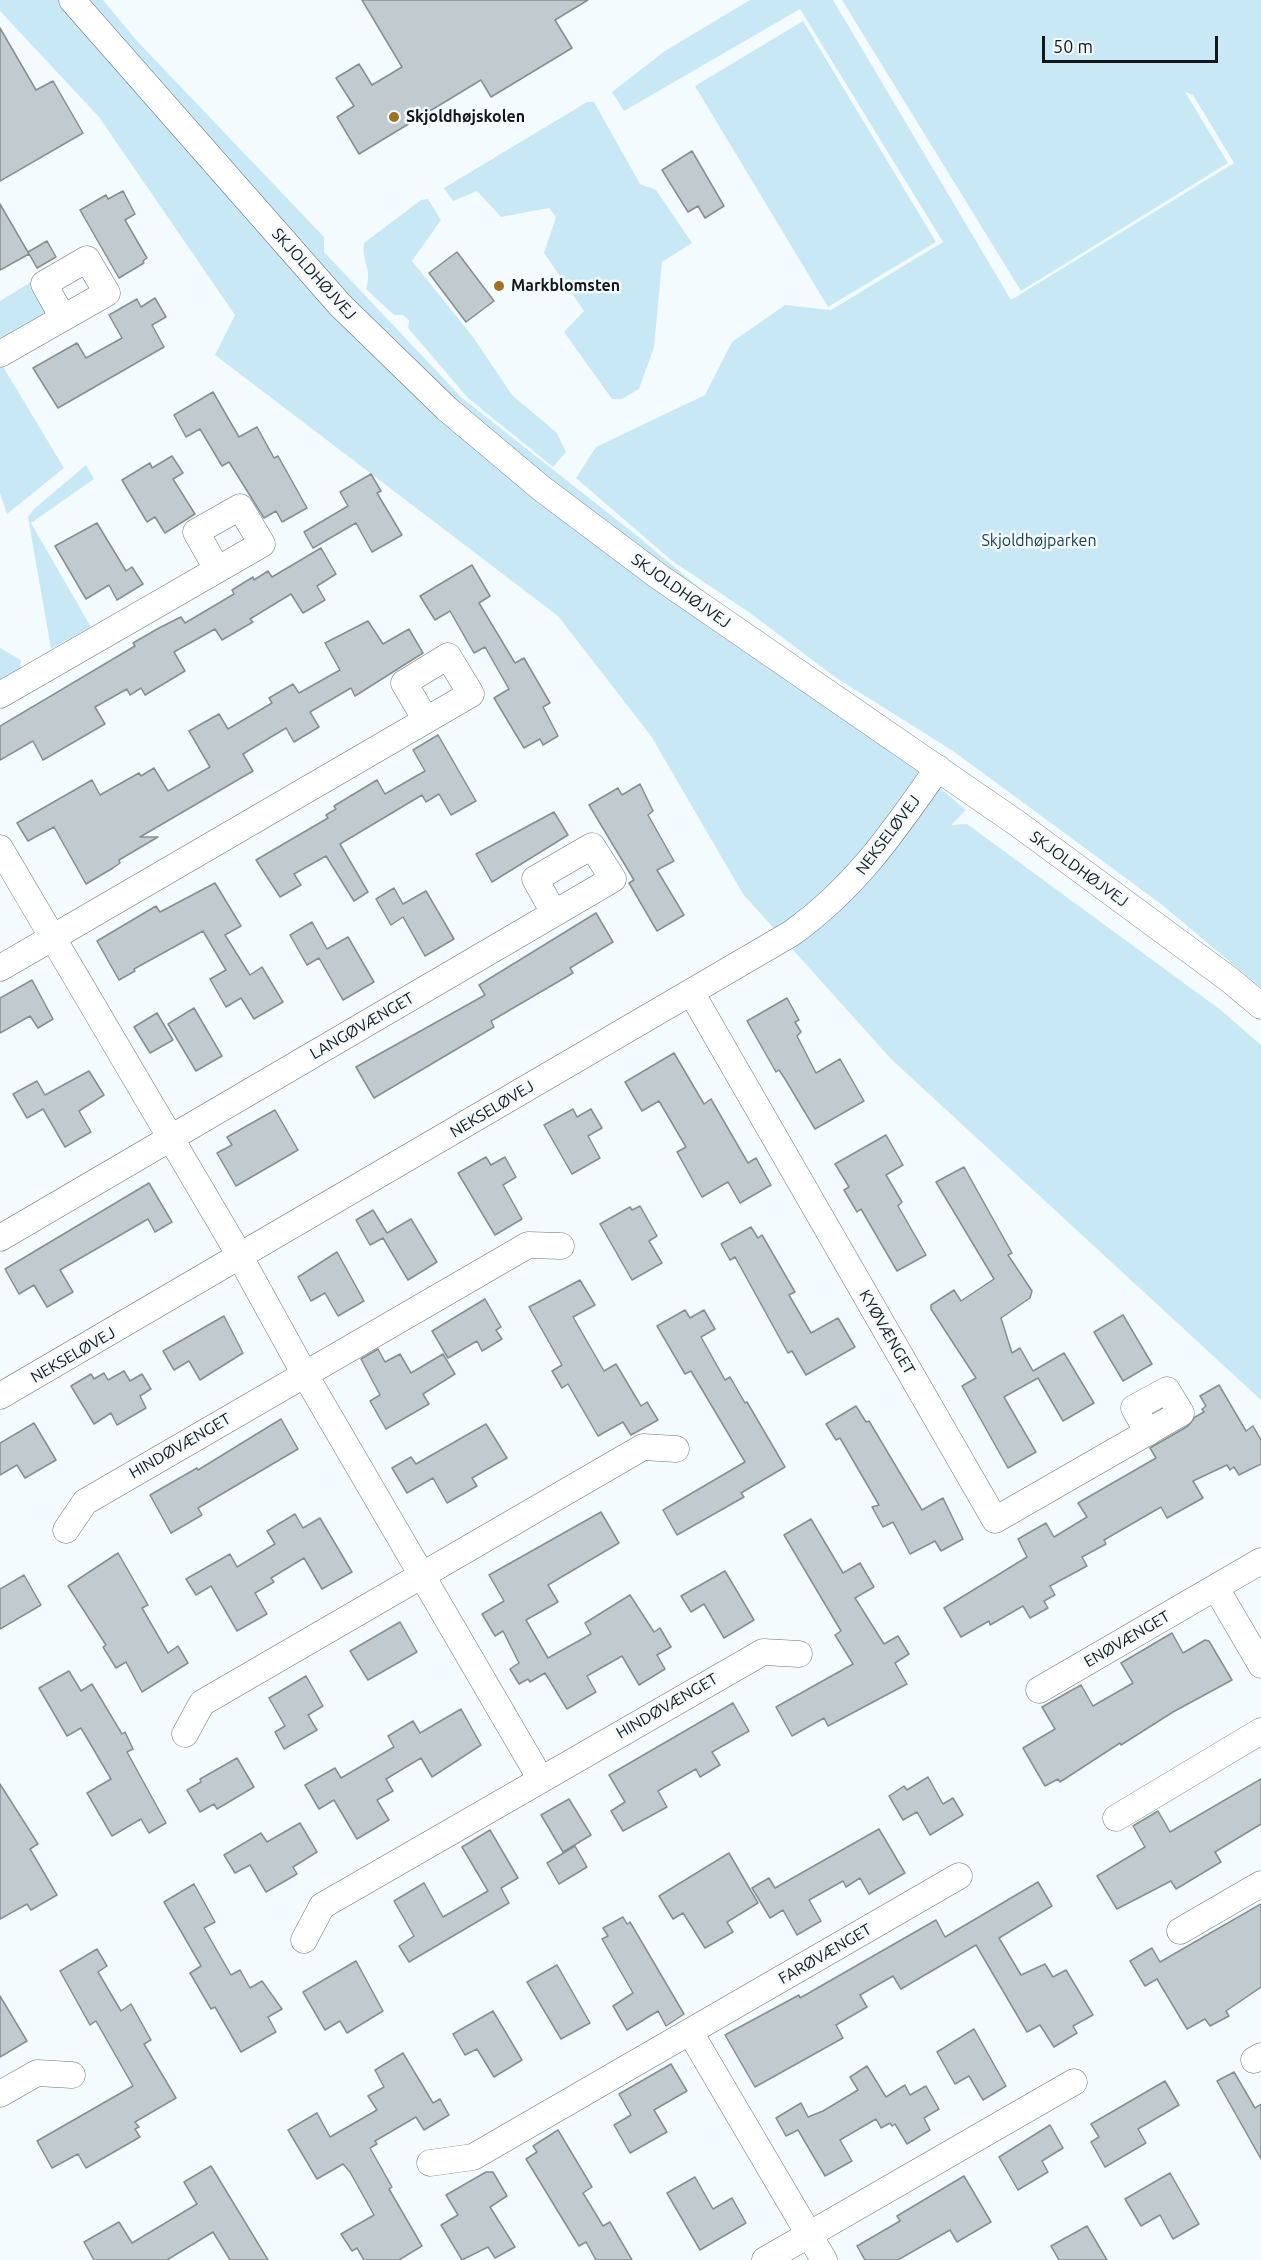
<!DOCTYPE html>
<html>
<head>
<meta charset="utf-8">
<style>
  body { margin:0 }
  #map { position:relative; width:1261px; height:2260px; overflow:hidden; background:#f3fbff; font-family:Ubuntu,sans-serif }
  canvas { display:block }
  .scale { position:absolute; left:1042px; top:36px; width:176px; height:27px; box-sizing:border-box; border:3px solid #131718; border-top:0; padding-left:8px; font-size:18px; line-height:21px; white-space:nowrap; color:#131718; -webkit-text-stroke:4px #f3fbff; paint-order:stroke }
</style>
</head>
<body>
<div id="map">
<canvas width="1261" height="2260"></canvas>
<div class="scale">50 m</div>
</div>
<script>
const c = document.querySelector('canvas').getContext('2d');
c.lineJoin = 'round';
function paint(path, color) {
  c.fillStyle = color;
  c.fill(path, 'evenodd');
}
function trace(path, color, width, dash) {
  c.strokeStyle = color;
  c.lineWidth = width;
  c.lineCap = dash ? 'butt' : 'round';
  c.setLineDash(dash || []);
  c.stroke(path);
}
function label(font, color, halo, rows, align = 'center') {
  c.font = font + ' Ubuntu,sans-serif';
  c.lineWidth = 5;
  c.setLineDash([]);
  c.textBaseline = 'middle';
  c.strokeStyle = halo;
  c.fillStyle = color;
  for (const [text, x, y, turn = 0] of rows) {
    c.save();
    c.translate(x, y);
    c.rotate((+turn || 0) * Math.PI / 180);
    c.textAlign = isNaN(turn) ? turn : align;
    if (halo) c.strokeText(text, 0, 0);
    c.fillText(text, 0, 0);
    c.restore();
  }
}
paint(new Path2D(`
  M0,0H103L137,41L324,237V252L462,398L636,535L966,810L951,825L967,824L1222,1011L1261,1045V1400L891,1059L743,894L651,736L558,616L215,355L235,315L99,117L0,11Z
  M750,0H833L1011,300L1234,163L1193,95L1185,92L1228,163L1021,291L842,0H1261V988L1161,904L953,751L835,677L750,613L671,560L576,478L596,447L705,395L732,342L785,305L831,310L943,242L800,9L624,111L612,92L665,51Z
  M803,21L936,242L828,307L695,86Z
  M587,102H594L640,184L656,190L692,243L662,262L654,347L639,389L622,399H612L564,332L584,311L544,253L556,217L549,208L501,217L477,191L453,201L444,188Z
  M428,199L441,220L412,261L473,337L512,395L557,433L566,452L553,467L468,398L408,328L409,320L403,315H394L366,289C373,269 361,261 364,243L421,200Z
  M36,279L51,311L0,342V301Z
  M2,365L64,468L7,514L0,493V366Z
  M86,465L94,479L31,523L91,627L51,649L28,517L34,509Z
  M0,648L21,660L20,670L0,681Z`), '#c8e8f6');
const building = new Path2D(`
  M362,0H588L555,20L572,48L491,97L481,80L359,154L337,117L354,106L336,78L359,64L372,85L402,67Z
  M0,28L36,90L53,81L83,133L0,181Z
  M692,151L724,206L705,218L698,206L688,212L662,170Z
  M123,191L135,214L125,220L147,258L143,261L144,263L119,278L80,210L106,195L108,199Z
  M0,204L29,254L0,270Z
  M47,241L56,257L37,268L28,252Z
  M457,252L494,301L466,322L429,273Z
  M155,298L166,317L152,325L164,347L58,408L33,368L77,343L86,358L122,338L109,315L137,299L141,307Z
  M213,392L239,437L257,427L274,458L278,456L307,508L282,522L276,511L264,518L229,462L222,466L200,429L186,437L174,415Z
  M172,456L183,473L173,479L195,514L165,533L155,517L147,522L122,480L150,463L152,468Z
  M371,474L381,491L377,493L402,535L372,552L356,523L313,548L304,532L348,506L340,492Z
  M97,523L126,571L132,567L143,584L117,600L109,585L86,599L55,546Z
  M321,548L336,574L317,586L325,600L303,613L291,594L250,619L253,622L222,640L215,629L174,652L185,671L145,695L141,688L130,695L127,689L95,707L105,724L43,760L33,741L0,760V726L135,646L133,643L159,628L181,617L185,623L234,594L232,590L253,577L254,580L268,571L272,577Z
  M472,565L490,596L479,603L515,663L524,658L550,703L543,707L558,736L543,745L540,739L524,748L494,698L509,689L485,647L474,653L450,611L435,620L420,596Z
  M368,621L383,644L409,629L423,653L355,696L351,688L310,712L319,727L294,742L286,728L243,754L253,771L140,837H158L119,860L120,863L113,868L86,884L54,827L28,841L17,823L92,780L100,795L139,773L141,776L154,768L168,791L210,767L189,731L219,714L228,729L272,703L269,698L293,684L299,693L340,670L325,643Z
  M438,735L476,801L451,815L439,794L426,802L422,795L340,844L368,892L354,901L326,856L294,874L301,885L280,897L256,860L328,818L326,815L336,809L334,806L377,780L385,794L425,771L413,750Z
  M640,784L653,811L648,815L674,861L657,870L684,915L657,931L629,883L634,880L589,805L618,788L622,795Z
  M554,812L568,835L492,882L476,854Z
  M215,883L241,926L225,935L250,975L262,967L283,1002L254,1019L241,998L226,1007L210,979L226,970L203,931L134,969L135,971L119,980L97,941L156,906L160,912Z
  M394,888L403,904L426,891L454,939L425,956L403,917L391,925L376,899Z
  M596,913L613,942L570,968L573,973L491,1021L494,1027L374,1098L356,1067L485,995L479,985Z
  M312,922L327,949L348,937L374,982L343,1000L319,958L307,965L290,935Z
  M32,980L53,1019L38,1028L30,1016L0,1033V998Z
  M787,998L799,1020L795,1022L801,1032L797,1036L816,1073L840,1059L864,1101L815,1129L785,1079L779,1070L776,1072L747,1021Z
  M194,1008L222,1056L196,1071L168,1024Z
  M157,1013L173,1040L150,1053L134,1027Z
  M674,1053L704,1104L711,1099L748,1163L756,1158L771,1185L740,1203L728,1182L702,1197L677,1152L686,1147L659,1101L642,1111L625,1082Z
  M89,1071L104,1095L79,1111L91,1132L65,1147L43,1109L27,1118L13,1094L37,1081L45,1095Z
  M573,1109L577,1117L591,1109L602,1128L588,1136L600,1158L572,1174L544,1125Z
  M275,1110L298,1150L236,1186L217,1153L232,1145L227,1137Z
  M886,1135L903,1165L886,1175L902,1202L898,1206L926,1255L897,1271L861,1209L857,1212L844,1190L849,1187L835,1164Z
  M486,1157L491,1165L505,1157L516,1177L503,1185L522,1219L495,1235L458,1173Z
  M964,1167L1012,1253L1008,1255L1032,1291L1030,1298L1001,1318L1012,1353L1020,1348L1033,1371L1064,1353L1094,1403L1063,1421L1038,1378L1004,1397L1036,1452L1008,1468L962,1386L976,1378L931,1309V1305L954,1290L961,1301L994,1279L936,1182Z
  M149,1183L172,1222L155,1232L148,1219L60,1270L73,1292L47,1307L34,1285L19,1294L5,1269Z
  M640,1206L657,1236L649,1241L662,1263L632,1280L600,1224L630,1207L632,1210Z
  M373,1210L387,1233L411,1219L437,1262L408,1280L383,1238L370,1245L356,1220Z
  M751,1227L758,1238L762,1235L795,1292L789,1295L811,1333L838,1318L855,1347L806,1375L792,1351L788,1353L735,1257L730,1260L721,1244Z
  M337,1252L364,1301L338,1316L325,1293L311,1301L298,1277Z
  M580,1280L595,1305L573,1317L604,1371L616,1364L641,1406L647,1402L658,1420L631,1435L623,1422L598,1436L568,1384L562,1388L552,1371L562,1365L529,1307Z
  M485,1299L501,1327L496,1330L502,1339L482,1351L477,1341L448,1358L432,1331Z
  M685,1310L690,1318L704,1310L715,1329L701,1337L725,1380L730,1377L745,1403L747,1402L785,1467L741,1493L744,1497L677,1535L663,1510L745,1462L691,1371L685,1374L657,1326Z
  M1123,1315L1152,1364L1123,1381L1094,1332Z
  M224,1316L243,1353L200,1380L189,1361L174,1370L163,1351Z
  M378,1349L385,1362L400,1354L411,1373L443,1354L455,1374L423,1394L429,1404L386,1429L370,1401L380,1395L361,1359Z
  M124,1371L130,1381L142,1374L151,1389L140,1396L146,1408L117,1425L111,1413L94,1424L71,1386L91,1374L94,1379L104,1373L108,1380Z
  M1219,1385L1246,1431L1253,1426L1261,1440V1464L1239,1475L1234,1467L1230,1470L1227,1465L1193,1481L1203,1498L1167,1518L1161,1507L1104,1540L1106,1544L1082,1557L1087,1566L1050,1586L1055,1595L1044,1601L1048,1608L1030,1618L1023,1606L990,1625L989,1621L961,1637L944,1608L1027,1557L1018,1539L1046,1523L1054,1537L1087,1517L1078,1503L1156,1458L1150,1448L1188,1426L1195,1417L1204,1412L1202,1409L1206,1406L1200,1396Z
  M856,1406L866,1422L869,1421L922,1510L943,1498L963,1539L941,1551L935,1541L910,1554L893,1522L883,1527L872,1507L879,1505L840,1438L836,1440L826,1424Z
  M281,1419L298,1449L198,1508L202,1515L171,1533L150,1495L197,1468L198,1470Z
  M34,1423L56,1460L25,1478L17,1465L0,1475V1443Z
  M486,1424L507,1458L472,1478L477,1486L447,1503L433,1478L407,1493L392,1468L411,1457L416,1464Z
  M601,1512L619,1543L548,1585L558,1602L526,1620L548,1658L591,1634L585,1623L630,1595L654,1632L660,1628L671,1647L657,1655L665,1669L639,1685L622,1656L587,1676L596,1692L567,1709L545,1673L530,1682L528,1679L519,1684L510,1669L519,1663L503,1631L495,1636L482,1614L504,1601L489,1575Z
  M295,1514L303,1528L320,1518L352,1572L322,1589L304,1558L271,1578L274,1582L255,1593L267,1614L237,1631L211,1586L196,1595L186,1579L230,1554L237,1567L275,1544L267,1531Z
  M811,1519L843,1573L860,1563L874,1587L855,1598L884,1644L898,1636L909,1654L895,1663L907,1684L828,1726L824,1718L792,1736L776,1707L853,1664L835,1635L841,1631L784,1535Z
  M118,1553L148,1605L142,1608L168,1653L178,1646L188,1663L142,1692L126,1662L116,1668L103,1647L106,1645L68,1586Z
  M725,1571L754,1620L724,1638L704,1604L691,1612L681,1596Z
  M24,1575L41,1605L0,1629V1589Z
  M400,1622L417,1652L368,1680L350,1651Z
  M1172,1633L1183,1653L1205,1640L1209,1641L1232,1680L1173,1712L1121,1745L1120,1743L1060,1782L1058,1779L1045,1786L1023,1748L1055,1729L1042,1707L1081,1685L1093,1706L1133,1683L1121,1663Z
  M69,1671L81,1691L92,1684L122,1734L125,1732L133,1749L127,1752L166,1823L149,1833L141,1819L112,1836L87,1793L111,1779L81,1728L67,1736L39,1688Z
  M306,1676L323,1706L308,1715L317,1730L284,1749L275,1732L285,1726L269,1698Z
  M733,1703L749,1731L712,1752L720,1765L700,1777L696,1769L658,1791L667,1807L623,1831L611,1811L625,1802L609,1775Z
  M461,1709L481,1745L432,1777L421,1758L386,1779L393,1791L377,1800L389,1820L357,1839L334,1800L319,1809L305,1785L335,1768L341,1778L394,1747L388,1736L413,1721L420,1733Z
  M237,1758L254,1787L217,1809L214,1804L200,1812L187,1790L201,1782L200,1779Z
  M928,1777L943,1804L953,1798L963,1815L930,1835L917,1812L903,1820L889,1796L904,1786L907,1790Z
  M1261,1779V1824L1215,1852L1221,1862L1176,1889L1171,1881L1117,1909L1097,1876L1145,1847L1133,1826L1158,1811L1170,1832Z
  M0,1784L38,1844L30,1849L57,1895L31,1910L27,1904L0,1919Z
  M569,1799L591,1835L563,1852L541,1815Z
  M300,1823L317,1852L293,1867L297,1874L266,1892L250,1865L235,1873L224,1855L261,1833L267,1842Z
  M879,1829L905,1873L869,1894L860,1878L846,1887L843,1881L809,1900L821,1921L797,1935L783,1910L770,1918L752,1888L769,1878L775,1888Z
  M490,1830L518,1878L501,1888L509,1903L409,1962L399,1946L414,1936L394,1901L424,1883L443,1917L488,1891L462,1847Z
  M575,1846L587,1867L559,1884L547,1863Z
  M729,1853L758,1903L727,1922L733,1932L705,1948L683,1913L673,1919L659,1896Z
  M1038,1882L1052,1906L999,1938L1021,1975L1045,1964L1053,1977L1066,1970L1093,2015L1073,2026L1077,2033L1054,2047L1040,2025L1027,2032L976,1945L901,1989L893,1976L860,1995L867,2007L836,2025L843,2038L755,2087L725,2035L799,1995L800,1998L936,1920L945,1937Z
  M194,1884L215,1922L204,1928L231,1975L240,1970L250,1988L262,1981L282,2009L268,2017L276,2032L241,2052L215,2007L211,2009L190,1973L201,1966L164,1902Z
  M1261,1904V1987L1226,2011L1229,2016L1210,2026L1205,2019L1187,2029L1157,1979L1145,1986L1130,1961L1152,1948L1160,1962Z
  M623,1917L627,1924L630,1922L684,2014L666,2026L658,2011L627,2030L613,2006L633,1993L602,1939L608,1936L603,1928Z
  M97,1949L107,1966L98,1972L121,2011L131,2004L151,2040L144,2044L176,2098L135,2122L139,2127L135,2129L140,2137L86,2168L78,2154L52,2168L37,2141L133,2086L96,2021L90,2025L60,1971Z
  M356,1961L383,2011L347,2033L340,2021L325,2030L303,1992Z
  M557,1965L590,2023L561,2039L527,1982Z
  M0,1996L27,2041L0,2057Z
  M493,2011L522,2060L494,2077L477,2049L465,2055L453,2034Z
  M974,2029L1006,2086L983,2100L969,2076L955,2084L937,2052Z
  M403,2053L433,2103L440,2099L449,2115L424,2130L416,2117L375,2141L377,2144L370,2148L392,2187L389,2189L422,2246L399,2260H364L357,2248L352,2251L341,2234L374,2215L350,2172L343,2164L317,2179L288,2130L317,2113L330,2137L377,2110L368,2096L384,2087L375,2070Z
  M671,2064L687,2091L654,2110L667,2132L630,2153L614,2125L631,2115L619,2094Z
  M867,2066L886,2097L905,2085L910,2095L926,2086L939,2109L924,2118L930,2130L907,2144L895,2124L892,2126L890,2123L881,2128L876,2119L840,2140L852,2161L825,2176L798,2130L786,2136L776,2118L801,2103L808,2117L823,2111L858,2090L850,2077Z
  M1234,2072L1255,2108L1261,2104V2159L1217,2081Z
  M1165,2081L1179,2105L1138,2129L1146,2143L1105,2167L1091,2142L1099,2137L1091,2124Z
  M1050,2125L1063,2148L1042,2161L1048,2172L1018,2190L999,2157Z
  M558,2130L592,2187L583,2193L603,2226L610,2222L632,2260H596L586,2242L579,2246L526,2159L537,2152L533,2146Z
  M211,2166L268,2260H230L213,2232L167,2260H94L84,2242L119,2222L132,2243L197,2204L184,2182Z
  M486,2172H493L507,2196L490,2207L515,2247L495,2258L488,2247L462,2260L441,2225L458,2215L446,2195Z
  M1170,2173L1199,2224L1173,2239L1160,2215L1141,2226L1125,2199Z
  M964,2176L991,2222L957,2242L950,2230L898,2260H865L857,2246L900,2221L897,2216Z
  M695,2177L713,2209L732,2198L746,2223L700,2250L667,2193Z
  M1087,2226L1107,2260H1059L1051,2246Z`);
paint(building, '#c0cacf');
trace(building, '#858e92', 1.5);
const minor = new Path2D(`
  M72,0L340,305L447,409L541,488L658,576L1018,824L1230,980L1261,1006
  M0,354L107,293L87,259L44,284L63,318
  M0,695L262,544L240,507L196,532L217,569
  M0,848L233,1244L304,1373L540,1778
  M0,968L64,931L471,694L448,656L404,683L426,720
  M691,992L995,1520L1181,1413L1167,1390L1134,1408L1148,1433
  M0,1238L613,879L592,846L535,879L554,913
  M0,1396L792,933C856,887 894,831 938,768
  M66,1530L85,1502L528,1245L561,1246
  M1216,1588L1261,1665
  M1039,1690L1261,1561
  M185,1734L202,1703L643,1447L676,1449
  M1116,1818L1261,1731
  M1180,1931L1261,1884
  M304,1940L322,1906L763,1652L799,1654
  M690,2032L824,2260
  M1254,2060L1261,2056
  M0,2094L37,2073L72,2075
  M430,2163L473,2157L959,1876
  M765,2260L1074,2082`);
trace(minor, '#697377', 27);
trace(minor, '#fff', 26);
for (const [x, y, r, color] of [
  [394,117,6,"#a07124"],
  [499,286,6,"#a07124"]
]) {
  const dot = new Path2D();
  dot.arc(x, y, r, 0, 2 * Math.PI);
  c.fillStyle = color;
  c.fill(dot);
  trace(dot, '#f3fbff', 2);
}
label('bold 16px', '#131718', '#f3fbff', [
  ["Skjoldhøjskolen",406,117],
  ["Markblomsten",511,286]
], 'left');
label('16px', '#131718', '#f3fbff', [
  ["SKJOLDHØJVEJ",314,274,48],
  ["SKJOLDHØJVEJ",681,591,35],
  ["NEKSELØVEJ",888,835,-53],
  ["SKJOLDHØJVEJ",1079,869,36],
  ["LANGØVÆNGET",362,1026,-30],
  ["NEKSELØVEJ",492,1109,-31],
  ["KYØVÆNGET",887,1332,60],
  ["NEKSELØVEJ",73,1355,-30],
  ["HINDØVÆNGET",180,1446,-30],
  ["ENØVÆNGET",1127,1639,-30],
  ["HINDØVÆNGET",667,1706,-30],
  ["FARØVÆNGET",825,1954,-30]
]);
label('16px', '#133d4c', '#f3fbff', [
  ["Skjoldhøjparken",1039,541]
]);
</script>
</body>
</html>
